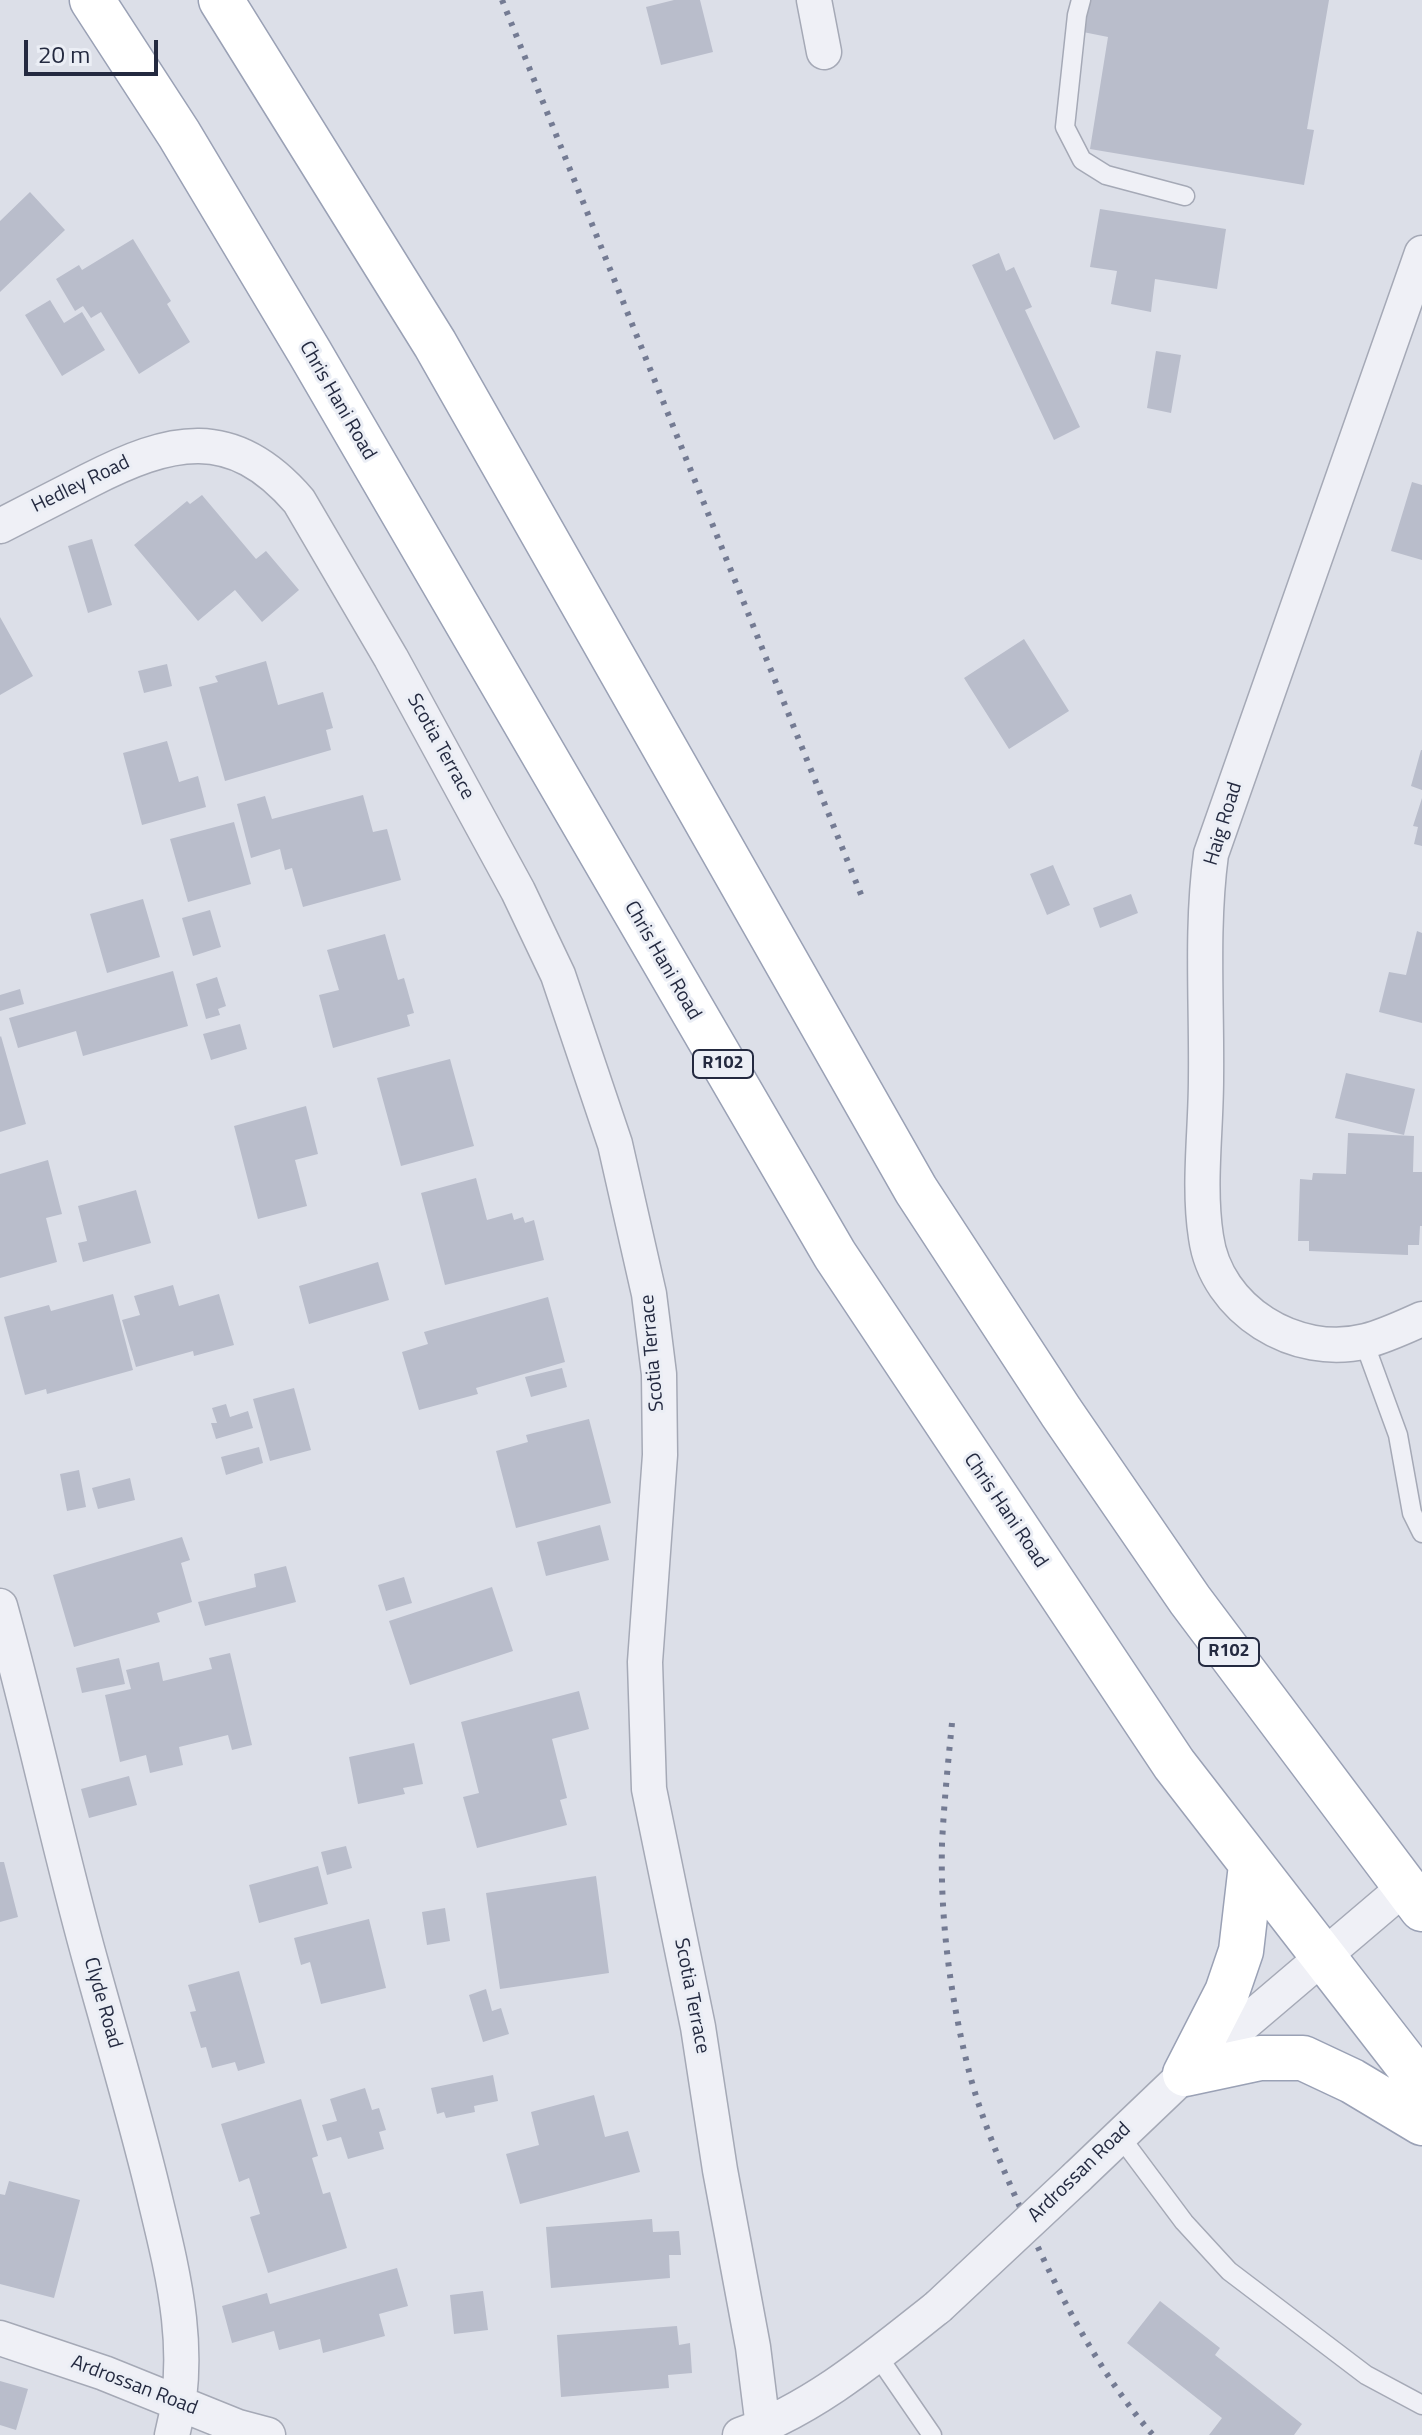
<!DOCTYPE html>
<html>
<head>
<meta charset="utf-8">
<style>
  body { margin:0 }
  #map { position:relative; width:1422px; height:2435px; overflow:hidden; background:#dcdfe8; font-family:"Titillium Web",sans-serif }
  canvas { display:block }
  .scale { position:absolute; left:24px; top:40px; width:134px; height:36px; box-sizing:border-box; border:4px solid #242a40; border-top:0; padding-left:10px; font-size:24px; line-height:28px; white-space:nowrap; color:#242a40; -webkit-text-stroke:6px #ebeef5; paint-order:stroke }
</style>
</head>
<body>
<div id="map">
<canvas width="1422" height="2435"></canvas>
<div class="scale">20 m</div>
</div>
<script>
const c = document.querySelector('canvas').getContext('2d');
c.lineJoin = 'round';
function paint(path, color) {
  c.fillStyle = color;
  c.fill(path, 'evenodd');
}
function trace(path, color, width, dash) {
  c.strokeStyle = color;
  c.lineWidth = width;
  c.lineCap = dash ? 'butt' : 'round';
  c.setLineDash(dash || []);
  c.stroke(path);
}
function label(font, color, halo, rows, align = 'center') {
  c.font = font + ' "Titillium Web",sans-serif';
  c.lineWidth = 6;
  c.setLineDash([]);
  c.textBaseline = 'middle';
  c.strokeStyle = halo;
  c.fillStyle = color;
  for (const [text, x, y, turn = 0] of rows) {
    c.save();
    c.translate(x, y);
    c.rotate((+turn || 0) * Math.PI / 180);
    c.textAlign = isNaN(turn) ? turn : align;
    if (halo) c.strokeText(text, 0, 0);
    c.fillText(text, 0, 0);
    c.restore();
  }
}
paint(new Path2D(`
  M674,0H700L713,52L661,65L646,7Z
  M1088,0H1329L1307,129L1314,130L1304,185L1090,149L1108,37L1083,32Z
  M30,192L65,230L0,292V221Z
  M1100,209L1226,229L1217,289L1155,279L1151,312L1111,304L1117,271L1090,267Z
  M133,239L171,301L167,304L190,342L139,374L101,312L91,318L83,306L75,311L56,279L79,265L82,270Z
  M999,253L1006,271L1014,267L1032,307L1025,310L1080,427L1054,440L972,265Z
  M50,300L64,323L82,312L105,350L62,376L25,315Z
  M1156,351L1181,355L1171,413L1147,408Z
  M1412,482L1422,485V560L1391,551Z
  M202,495L256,559L266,551L299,590L262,622L235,590L198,621L134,545L187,501L190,504Z
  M92,539L112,605L88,613L68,546Z
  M0,617L33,676L0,695Z
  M1024,639L1069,711L1009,749L964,678Z
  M266,661L278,705L323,692L333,728L326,730L331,750L225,781L199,687L218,682L215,676Z
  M167,664L172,686L144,693L138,671Z
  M167,741L179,782L198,776L206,807L142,825L123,753Z
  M1421,750H1422V790L1411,786Z
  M363,795L373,832L387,829L401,880L303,907L292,868L285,870L280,849L251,858L237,804L265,796L272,819Z
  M1422,798V846L1414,844L1418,827L1413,826Z
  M234,822L251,884L188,902L170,839Z
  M1053,865L1070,905L1047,915L1030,874Z
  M1131,894L1138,913L1100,928L1093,908Z
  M143,899L160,957L107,973L90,914Z
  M210,910L221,947L193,956L182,918Z
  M1417,931L1422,933V1023L1379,1012L1389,972L1406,975Z
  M385,934L398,980L404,978L414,1013L407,1015L410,1026L333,1048L319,995L339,990L327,950Z
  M173,971L188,1026L83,1056L76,1031L18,1048L9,1018Z
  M217,977L226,1006L218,1009L220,1015L206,1019L196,984Z
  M20,989L24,1004L0,1011V995Z
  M240,1024L247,1049L211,1060L203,1034Z
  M1,1036L26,1124L0,1132V1037Z
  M450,1059L474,1146L401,1166L377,1078Z
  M1346,1073L1415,1089L1404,1135L1335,1118Z
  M306,1106L318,1154L295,1160L307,1206L258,1219L234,1126Z
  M1348,1133L1414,1136L1413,1172H1422V1226H1420L1419,1245H1408V1255L1309,1251V1241H1298L1300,1179L1312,1180L1313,1173L1346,1174Z
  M48,1160L62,1214L46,1218L57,1262L0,1278V1174Z
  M476,1178L487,1220L512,1213L514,1220L523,1217L525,1223L534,1220L544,1260L445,1285L421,1193Z
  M136,1190L151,1243L83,1262L78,1243L87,1241L78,1206Z
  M378,1262L389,1300L309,1324L299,1286Z
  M173,1285L179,1306L219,1294L234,1345L194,1356L193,1351L136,1367L122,1320L140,1315L134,1296Z
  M113,1294L133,1370L47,1394L46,1389L25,1395L4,1317L49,1305L51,1311Z
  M548,1297L565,1362L476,1388L478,1394L419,1410L402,1352L428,1344L424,1332Z
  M562,1368L567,1387L531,1397L525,1377Z
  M294,1388L311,1450L270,1461L253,1399Z
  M226,1404L230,1417L248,1411L253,1428L216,1439L211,1423H217L212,1408Z
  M589,1419L611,1503L516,1528L496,1451L528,1442L526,1435Z
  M259,1447L263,1463L226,1475L221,1457Z
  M79,1470L86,1507L67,1511L60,1474Z
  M130,1478L135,1500L98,1509L92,1488Z
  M600,1525L609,1560L546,1576L537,1542Z
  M182,1537L190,1560L181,1563L192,1602L157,1613L160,1622L74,1647L53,1575Z
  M286,1566L296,1602L205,1626L198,1602L256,1587L254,1574Z
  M404,1577L412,1603L386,1611L378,1585Z
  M492,1587L513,1651L410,1685L389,1621Z
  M230,1653L252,1745L232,1750L228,1735L179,1747L183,1765L150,1773L146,1755L120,1762L105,1695L131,1689L126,1670L159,1662L163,1681L212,1669L209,1658Z
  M119,1658L125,1684L82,1693L76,1668Z
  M579,1691L589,1729L552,1739L567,1798L560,1800L567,1825L477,1848L463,1797L479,1793L461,1722Z
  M414,1743L423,1784L403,1788L405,1794L358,1804L349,1757Z
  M129,1776L137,1805L89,1818L81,1789Z
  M346,1846L352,1868L327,1875L321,1852Z
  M0,1862H4L18,1917L0,1922Z
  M318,1866L328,1904L259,1923L249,1885Z
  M596,1876L609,1973L500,1989L486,1893Z
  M445,1908L450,1941L427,1945L422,1912Z
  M369,1919L386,1988L321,2004L310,1962L301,1965L294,1938Z
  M239,1971L265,2063L238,2071L235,2062L212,2068L206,2047L201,2048L190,2012L196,2011L188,1985Z
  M486,1989L492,2011L501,2008L509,2034L483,2042L469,1995Z
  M493,2075L498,2101L474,2106L475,2112L446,2118L444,2112L437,2114L431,2088Z
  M365,2088L372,2110L379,2108L386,2130L379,2132L384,2149L348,2159L341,2137L327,2141L322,2125L337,2121L330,2099Z
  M594,2095L605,2137L628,2131L640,2172L520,2204L506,2154L539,2145L531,2112Z
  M301,2099L318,2156L312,2158L323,2194L330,2192L347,2248L268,2273L250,2217L260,2214L249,2178L239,2182L221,2124Z
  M9,2181L80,2200L54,2298L0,2284V2194L5,2195Z
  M652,2219L653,2232L679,2231L681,2255H669L670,2278L551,2288L546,2227Z
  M397,2268L408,2306L379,2314L385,2336L323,2353L320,2339L279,2350L274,2331L232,2343L222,2306L267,2293L270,2304Z
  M483,2291L488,2330L454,2334L450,2295Z
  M1160,2301L1220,2348L1215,2355L1302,2424L1294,2435H1209L1222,2418L1127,2343Z
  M677,2326L679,2345L690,2343L692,2373L668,2375L669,2388L561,2397L557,2335Z
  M0,2381L28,2389L16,2430L0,2425Z`), '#b9bdcb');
const service = new Path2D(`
  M1081,0L1077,15L1065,127L1082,160L1106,175L1185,196
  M1364,1342L1398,1435L1412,1513L1422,1533
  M1119,2135L1184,2222L1229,2271L1366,2375L1422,2405
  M877,2355L932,2435`);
const minor = new Path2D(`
  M814,0L824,52
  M1422,253L1211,854C1201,928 1207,1004 1206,1079C1206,1131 1198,1186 1206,1237C1216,1310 1296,1359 1366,1341C1385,1336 1404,1327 1422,1319
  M0,526C29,511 59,496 88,481C170,439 232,423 299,501L391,658L518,891L558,975L615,1144L649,1294L659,1374L660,1455L645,1662L649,1789L698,2027L720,2170L753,2347L764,2435
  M0,1606C33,1724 58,1845 91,1963C113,2043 137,2122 156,2203C175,2281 193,2356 172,2435
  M1077,2177L1185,2074L1405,1887
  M0,2338L104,2373L238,2427L268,2435
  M740,2435C815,2408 876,2356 938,2307`);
const primary = new Path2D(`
  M92,0L179,134L310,353L835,1255L1174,1764L1422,2084
  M221,0L435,344L916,1190L1061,1412L1190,1600L1422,1909
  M1185,2074L1260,2058H1303L1352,2081L1422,2123
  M1185,2074L1227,1992L1241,1951L1251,1865`);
trace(service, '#a5a9b6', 21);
trace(minor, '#a5a9b6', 37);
trace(primary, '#9aa1b5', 47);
trace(service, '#eff0f6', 18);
trace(minor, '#eff0f6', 34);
trace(primary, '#fff', 44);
trace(new Path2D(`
  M502,0L862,897
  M952,1723C948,1763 944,1803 942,1844C940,1921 951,2004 971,2079C987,2136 1012,2189 1036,2243C1066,2308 1105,2381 1153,2435`), '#747b93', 6, [4, 8]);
const minorBridge = new Path2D(`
  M938,2307L1077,2177`);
trace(minorBridge, '#a5a9b6', 37, []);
trace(minorBridge, '#eff0f6', 34);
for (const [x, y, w] of [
  [723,1064,60],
  [1229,1652,60]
]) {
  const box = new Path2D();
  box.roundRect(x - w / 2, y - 14, w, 28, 6);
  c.fillStyle = '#ebeef5';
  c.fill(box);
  trace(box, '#242a40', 2);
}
label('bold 18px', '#242a40', null, [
  ["R102",723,1064],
  ["R102",1229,1652]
]);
label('20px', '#242a40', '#ebeef5', [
  ["Chris Hani Road",337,401,60],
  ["Hedley Road",81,485,-26],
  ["Scotia Terrace",440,747,61],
  ["Haig Road",1224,824,-73],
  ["Chris Hani Road",662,961,60],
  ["Scotia Terrace",653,1353,-95],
  ["Chris Hani Road",1005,1511,56],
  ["Scotia Terrace",691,1996,79],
  ["Clyde Road",102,2003,74],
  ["Ardrossan Road",1080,2173,-44],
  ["Ardrossan Road",134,2386,21]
]);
</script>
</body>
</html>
